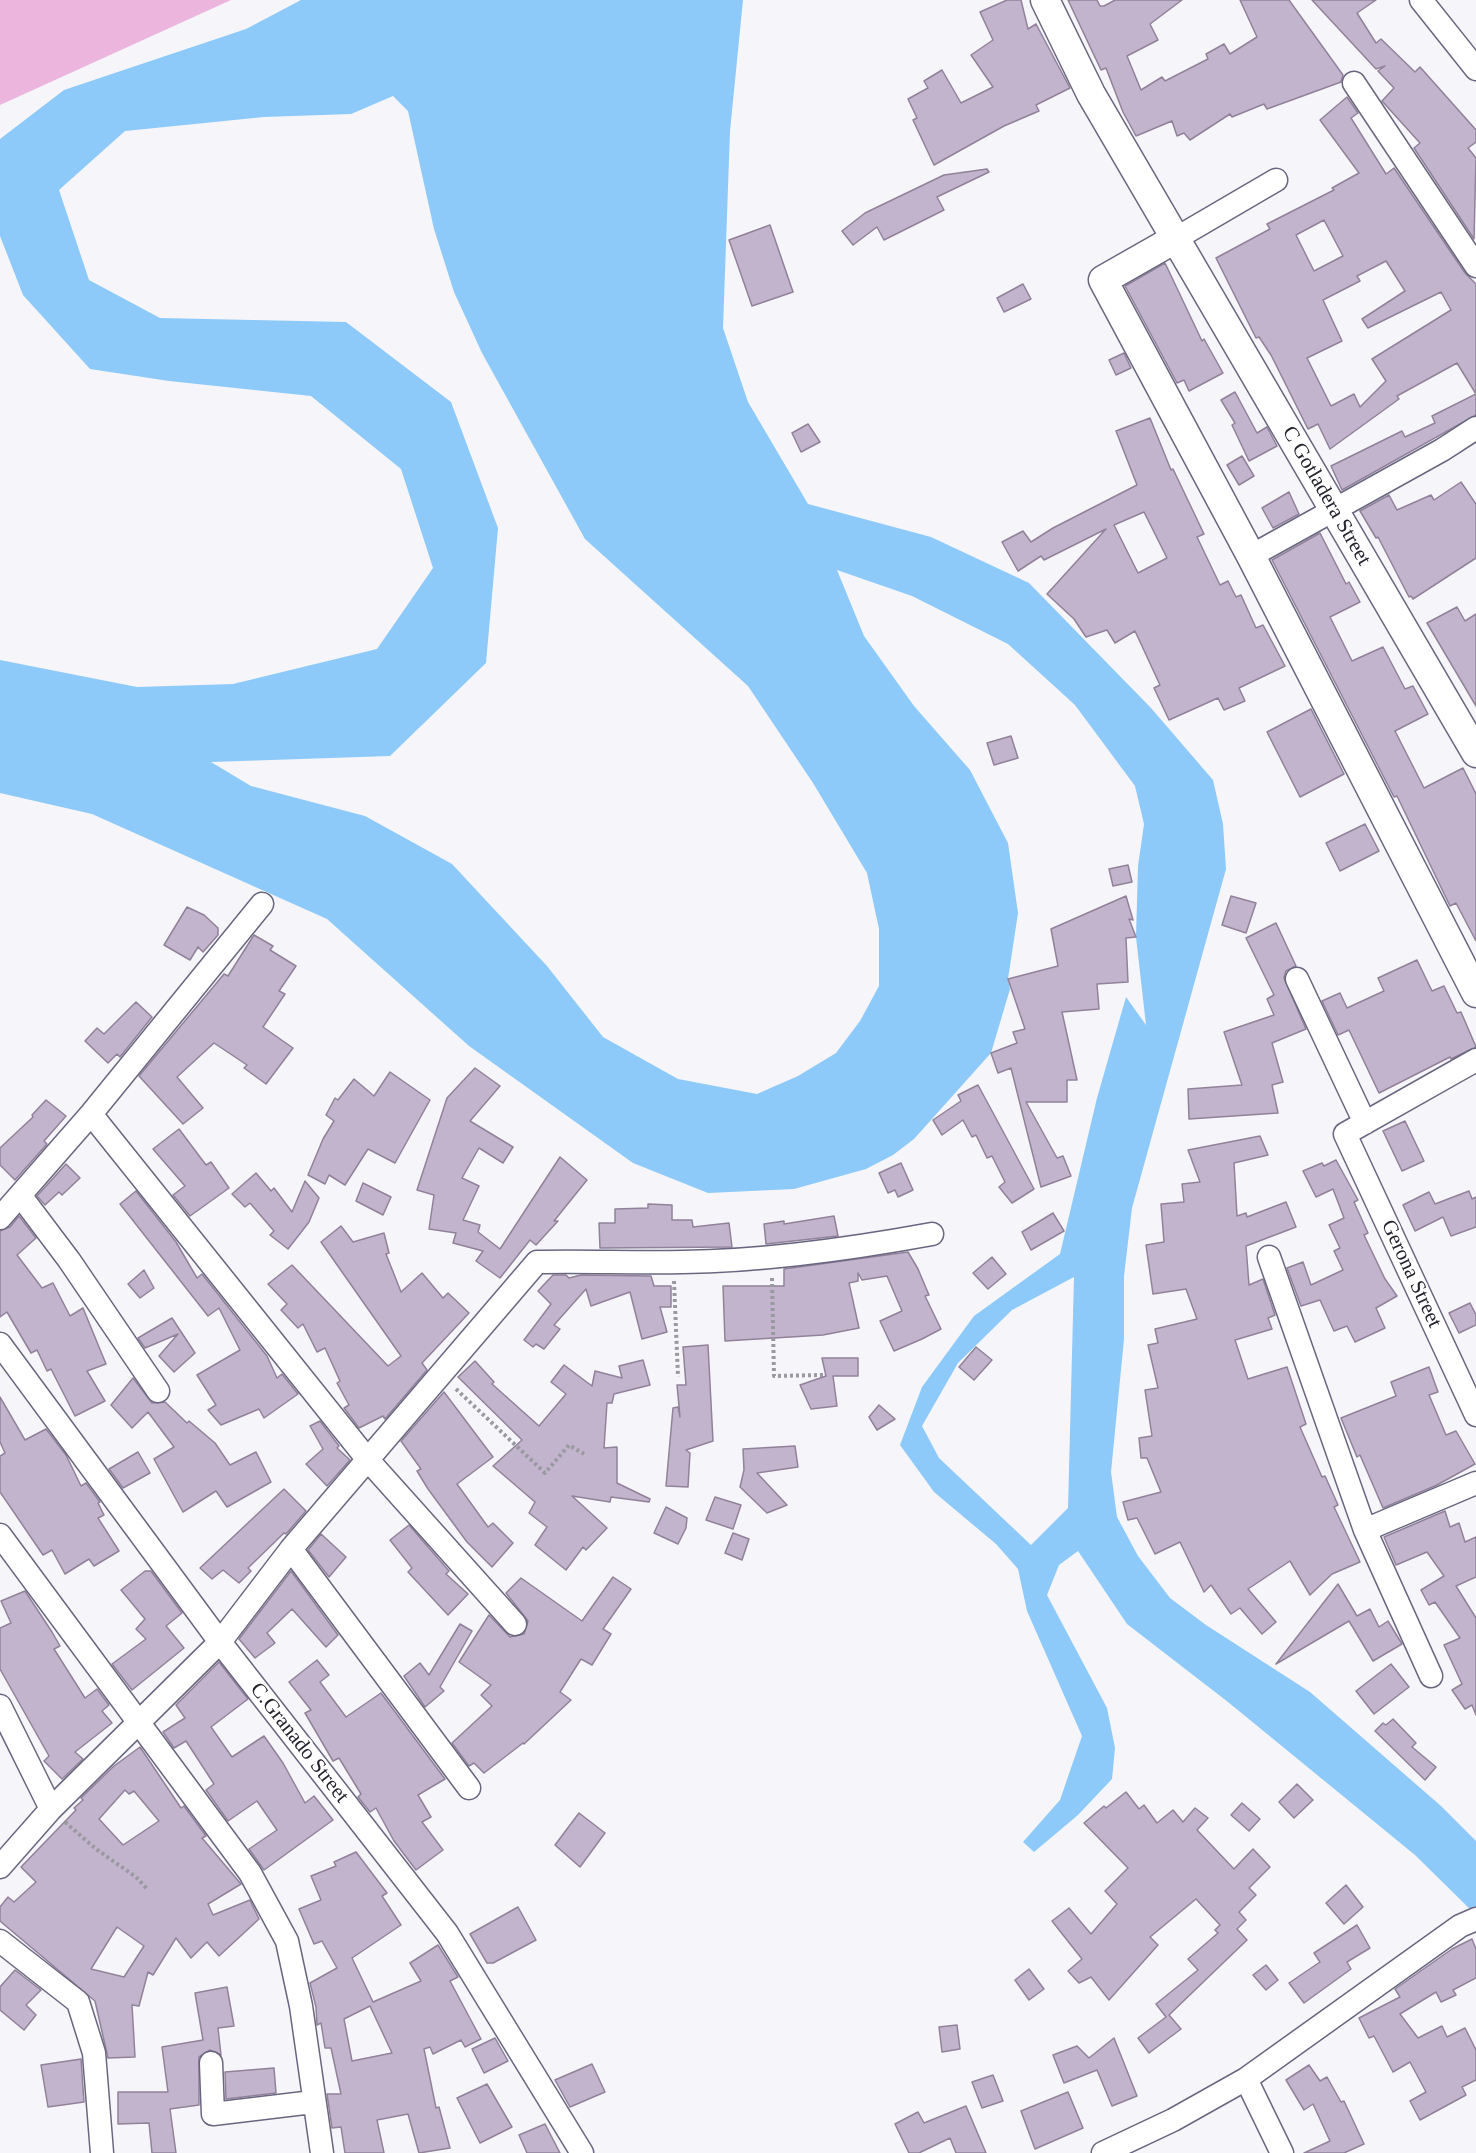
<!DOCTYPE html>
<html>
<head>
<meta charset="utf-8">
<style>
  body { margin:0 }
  canvas { display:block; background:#f5f5fa }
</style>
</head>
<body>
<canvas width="1476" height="2153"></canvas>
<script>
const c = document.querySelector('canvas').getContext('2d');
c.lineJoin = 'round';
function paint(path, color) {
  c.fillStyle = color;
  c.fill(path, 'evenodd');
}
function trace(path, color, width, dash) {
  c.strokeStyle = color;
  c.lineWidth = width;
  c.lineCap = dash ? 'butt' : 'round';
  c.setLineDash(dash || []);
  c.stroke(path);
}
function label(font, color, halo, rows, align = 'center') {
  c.font = font + ' Georgia,serif';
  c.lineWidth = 4.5;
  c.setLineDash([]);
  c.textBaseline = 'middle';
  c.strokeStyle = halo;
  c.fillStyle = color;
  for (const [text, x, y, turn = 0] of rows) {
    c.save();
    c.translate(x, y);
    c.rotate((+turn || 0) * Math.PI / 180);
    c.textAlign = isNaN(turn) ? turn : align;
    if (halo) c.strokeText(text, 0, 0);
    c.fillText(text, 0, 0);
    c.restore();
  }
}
paint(new Path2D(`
  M0,0H231L0,105Z`), '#ebb5dd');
paint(new Path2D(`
  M301,0H743L730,131L723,328L748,402L808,504L931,537L1029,583L1151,708L1213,780L1223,824L1226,869L1132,1208L1124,1276V1339L1111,1472L1117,1517L1138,1556L1170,1598L1206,1625L1310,1692L1441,1806L1476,1841V1915L1415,1855L1228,1702L1127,1624L1078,1551L1059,1565L1047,1595L1107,1708L1115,1748L1112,1779L1078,1815L1034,1852L1023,1842L1060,1800L1082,1736L1027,1611L1018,1569L996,1544L934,1492L900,1445L922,1387L974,1316L1060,1254L1097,1098L1126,997L1146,1025L1136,937L1138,866L1144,824L1135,786L1075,705L1008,644L912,596L837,570L864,636L914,706L970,770L1008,843L1018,913L1008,979L1010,989L991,1053L914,1139L893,1155L866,1169L794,1189L708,1193L633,1163L469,1046L327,919L92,814L0,793V660L137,687L233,684L377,649L433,568L401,469L311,396L169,381L90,369L23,295L0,236V139L64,90L246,29ZM393,96L408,111L434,229L454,292L482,353L585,539L748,686L813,783L867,873L879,929V986L860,1021L836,1053L798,1076L757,1094L678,1079L603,1037L547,966L452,864L365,816L251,786L211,762L390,756L486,663L498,528L451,402L346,322L160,318L89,280L59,190L125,131L264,117L351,114ZM1074,1277L1068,1508L1031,1545L939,1458L922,1426L958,1363L1012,1310Z`), '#8dcafa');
const building = new Path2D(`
  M1007,0H1021L1028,29L1036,24L1070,88L1036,105L1039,111L1004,126L934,165L913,120L917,118L908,99L928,88L924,81L942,70L961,103L993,87L971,55L993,40L980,12Z
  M1068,0H1097L1100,6H1104L1115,0H1182L1150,24L1158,40L1127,56L1141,90L1162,77L1165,81L1208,59L1206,54L1224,44L1230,54L1257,37L1240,0H1289L1343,75L1341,82L1267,109L1264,104L1232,117L1230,114L1190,140L1184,133L1177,136L1172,121L1136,136L1123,112L1106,68L1101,70Z
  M1312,0H1376L1357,13L1376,43L1381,39L1415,72L1420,67L1476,130V142L1468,148L1476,158L1474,239L1414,148L1420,143L1382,101L1394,88L1378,71L1385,66L1376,69Z
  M1347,97L1358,113L1351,118L1386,174L1394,168L1465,273L1476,284V415L1342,490L1331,466L1402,431L1405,437L1435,423L1432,416L1476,394L1457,363L1397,396L1399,399L1330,449L1318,424L1308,429L1271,355L1259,337L1256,338L1216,258L1270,229L1267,224L1334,190L1332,188L1359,173L1320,120ZM1324,220L1343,256L1314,271L1296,235ZM1386,261L1405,291L1362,319L1368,328L1441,292L1451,310L1372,359L1386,381L1360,407L1354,394L1331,406L1307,358L1342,341L1323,300L1360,281L1357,276Z
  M987,169L989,172L937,197L944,210L884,240L877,227L853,245L842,231L865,213L944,175Z
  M770,225L793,292L752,306L729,240Z
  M1165,263L1202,341L1204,339L1223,373L1189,391L1184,380L1177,383L1125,286Z
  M1023,284L1031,299L1004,312L997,298Z
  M1124,353L1131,368L1116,375L1109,360Z
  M1235,392L1257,433L1267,427L1277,446L1249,461L1232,425L1235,423L1221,400Z
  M1150,418L1171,470L1173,469L1204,534L1197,537L1220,585L1228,581L1236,597L1241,595L1256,628L1263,625L1285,666L1239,688L1245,701L1224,710L1218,698L1169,720L1154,688L1160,685L1135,631L1115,643L1107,630L1086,637L1074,619L1047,594L1106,529L1044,560L1041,556L1018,571L1002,542L1023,531L1031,542L1053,528L1137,485L1116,431ZM1144,512L1167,558L1138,573L1114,525Z
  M808,424L820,442L801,452L792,433Z
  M1242,456L1254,476L1239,485L1227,465Z
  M1461,482L1476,504V558L1413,599L1411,596L1409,597L1378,537L1376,538L1360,511L1389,495L1397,510L1431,495L1434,500Z
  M1289,492L1299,514L1273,528L1262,508Z
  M1320,533L1346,584L1349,582L1360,602L1330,617L1352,661L1383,647L1405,689L1413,686L1428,714L1395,731L1424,788L1463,768L1476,794V941L1456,903L1450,906L1397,796L1394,797L1272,560Z
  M1457,607L1465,621L1476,614V706L1427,623Z
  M1311,709L1344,774L1300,797L1267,732Z
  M1011,736L1018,758L994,765L987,743Z
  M1365,824L1379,851L1340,871L1326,843Z
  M1128,865L1132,882L1113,886L1109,869Z
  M1126,896L1133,920L1129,919L1136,937L1126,938L1128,982L1097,984L1099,1009L1062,1012L1077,1080H1067V1102H1026L1057,1158L1063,1156L1071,1176L1041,1187L1011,1068L998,1073L991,1053L1017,1043L1013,1032L1025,1029L1008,979L1058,966L1051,929Z
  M1231,896L1256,903L1246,933L1222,925Z
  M187,907L204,915L218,928V935L203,952L198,947L190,960L164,945Z
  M1276,923L1296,966L1286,971L1284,978L1306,1029L1272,1043L1283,1082L1272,1085L1278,1113L1189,1119L1188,1089L1242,1085L1224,1032L1274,1015L1267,999L1274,995L1246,938Z
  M254,935L273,946L270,950L296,966L279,991L285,994L263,1027L293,1048L266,1084L244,1068L247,1065L214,1043L177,1077L203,1108L183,1124L139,1076L224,974L228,976Z
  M1417,960L1432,991L1444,986L1457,1013L1461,1012L1476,1047L1451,1059L1450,1057L1379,1093L1349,1030L1338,1035L1322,1001L1340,993L1347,1008L1384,991L1378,978Z
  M136,1002L152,1017L120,1057L117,1054L108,1063L85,1041L97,1028L104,1034Z
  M475,1068L500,1086L470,1121L513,1147L503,1163L479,1148L462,1178L479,1186L463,1220L480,1225L478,1232L500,1249L560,1157L587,1180L554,1221H558L536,1245L530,1240L500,1278L476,1261L483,1251L453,1243L456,1233L429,1229L434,1195L417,1190L447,1098Z
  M390,1072L430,1100L395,1163L368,1149L345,1185L329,1175L325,1184L308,1175L323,1139L334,1121L326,1115L335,1098L338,1100L354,1079L374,1096Z
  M978,1085L1034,1189L1012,1203L999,1187L1005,1182L992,1156L987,1158L976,1135L972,1137L963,1120L942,1135L933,1120L961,1101L958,1095Z
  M46,1100L66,1116L44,1141L47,1144L15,1180L0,1165V1148L33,1117L32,1115Z
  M1405,1121L1424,1161L1402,1171L1383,1131Z
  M179,1129L206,1165L211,1162L229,1188L190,1216L173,1195L185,1186L153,1149Z
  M1260,1136L1268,1155L1234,1163L1237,1216L1246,1213L1247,1217L1286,1202L1296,1227L1246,1246L1249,1285L1263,1279L1275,1315L1268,1318L1272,1329L1235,1340L1248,1379L1287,1367L1306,1424L1300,1427L1322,1477L1325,1476L1338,1505L1334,1507L1360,1562L1332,1574L1310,1595L1290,1561L1248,1589L1276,1622L1262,1634L1240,1608L1231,1614L1211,1585L1204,1592L1180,1542L1155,1554L1137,1518L1128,1520L1123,1502L1161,1492L1147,1458H1141L1139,1438L1152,1436L1145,1390L1158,1388L1148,1345L1158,1343L1155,1329L1197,1319L1186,1289L1153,1294L1146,1245L1164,1242L1161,1204L1184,1202L1182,1184L1200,1182L1188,1150Z
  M1336,1160L1358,1200L1354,1202L1368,1233L1364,1235L1385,1279L1397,1296L1376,1308L1385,1328L1355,1342L1347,1326L1334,1331L1320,1300L1301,1306L1287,1268L1303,1262L1311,1285L1343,1270L1334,1251L1340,1248L1329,1225L1344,1218L1333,1189L1316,1197L1303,1171L1322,1163L1324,1166Z
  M901,1163L913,1190L898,1197L895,1190L888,1193L879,1173Z
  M66,1164L80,1178L62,1195L59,1192L45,1205L37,1196Z
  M256,1173L271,1191L274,1188L292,1212L305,1181L319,1198L309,1222L288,1249L270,1235L274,1231L250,1203L245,1207L232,1194Z
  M363,1183L391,1197L383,1215L356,1201Z
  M136,1191L176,1242L197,1278L202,1274L267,1356L277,1378L282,1374L298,1394L264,1418L259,1409L221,1425L208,1410L216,1405L197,1375L240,1350L219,1308L208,1316L120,1204Z
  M1469,1191L1472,1199L1476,1197V1227L1451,1236L1443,1217L1415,1231L1403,1205L1429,1192L1435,1204Z
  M648,1204L672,1205V1220H692L693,1227L729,1223L732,1247L600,1248L599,1223H615V1209L648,1208Z
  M1053,1213L1064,1231L1031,1250L1022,1232Z
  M19,1216L36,1238L17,1255L42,1288L53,1283L70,1316L83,1308L106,1364L87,1371L105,1401L75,1416L51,1369L47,1371L37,1350L31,1353L7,1312L0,1317V1231L10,1227Z
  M834,1216L838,1236L766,1244L764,1224L784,1221V1224Z
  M341,1226L353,1242L384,1233L389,1253L386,1254L401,1292L422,1273L443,1298L448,1293L469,1313L422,1363L427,1370L385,1419L383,1416L359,1428L344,1408L349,1405L337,1383L340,1381L325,1348L317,1352L303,1324L298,1328L281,1310L287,1304L268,1284L292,1265L388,1366L401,1356L321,1242Z
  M908,1252L918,1269L929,1295L925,1296L941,1329L922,1339L894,1351L880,1321L902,1311L887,1276L862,1280L858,1273V1281L849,1283L859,1328L823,1335L725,1341L723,1286H784V1269Z
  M992,1257L1006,1274L988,1289L973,1273Z
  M144,1270L154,1288L140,1298L128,1284Z
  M553,1275H566L569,1278L581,1275L651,1276L654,1286H671V1307H660L667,1332L642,1339L630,1292L591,1306L586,1289L554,1325L560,1329L544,1349L536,1344L533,1347L524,1340L551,1304L538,1291Z
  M1470,1303L1476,1315V1325L1459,1333L1449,1313Z
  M172,1318L195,1353L174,1372L159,1356L178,1334L145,1348L138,1338Z
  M708,1345L713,1441L686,1450L690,1453L688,1487L666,1486L673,1408L678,1407L680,1417L677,1385H686L683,1347Z
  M976,1347L992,1360L974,1380L959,1367Z
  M822,1358H858V1376H833L837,1406L811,1409L800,1385L826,1376Z
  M643,1360L650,1385L614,1394L612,1403H607L604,1448L617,1447V1483L650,1499L649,1502L611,1497L610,1502L572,1496L607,1528L586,1550L583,1547L566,1570L535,1545L547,1527L529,1513L535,1502L493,1466L522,1440L458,1377L475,1361L494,1382L492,1384L539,1426L566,1394L551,1382L564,1365L592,1386L595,1371L622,1378L619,1366Z
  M1429,1367L1438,1392L1429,1395L1446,1435L1456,1431L1475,1464L1437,1485L1383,1508L1360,1455L1357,1457L1341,1418L1396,1396L1391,1382Z
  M133,1378L152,1403L165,1402L187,1423L189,1421L215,1443L230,1465L256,1452L271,1482L227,1507L216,1491L183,1512L154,1459L174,1447L148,1412L132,1428L111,1405Z
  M444,1392L493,1457L457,1484L488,1527L493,1523L513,1543L492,1567L467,1542L428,1489L417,1471L421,1469L401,1441Z
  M0,1397L25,1440L46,1429L66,1455L81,1486L86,1483L100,1502L98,1503L104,1515L98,1518L119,1551L94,1566L89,1559L65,1574L52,1550L43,1555L0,1492V1456L5,1453L0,1442Z
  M879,1405L895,1419L877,1430L869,1417Z
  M320,1421L339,1446L337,1448L350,1460L327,1486L306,1464L323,1449L310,1426Z
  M795,1446L798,1467L757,1473L787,1505L767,1513L740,1487L744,1470L743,1449Z
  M138,1452L150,1473L123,1488L109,1469Z
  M284,1489L306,1511L286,1534L284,1533L248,1568L251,1571L239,1583L223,1570L212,1579L200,1568Z
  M715,1497L741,1505L733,1529L706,1520Z
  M666,1507L687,1518L686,1528L678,1544L654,1533Z
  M1445,1511L1450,1527L1459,1523L1465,1542L1476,1537V1577L1456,1586L1476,1618V1715L1472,1705L1465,1709L1452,1690L1462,1684L1444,1645L1460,1638L1435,1602L1429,1605L1421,1590L1444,1576L1427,1552L1396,1565L1384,1537Z
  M409,1525L449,1571L446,1574L468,1594L448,1615L408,1572L412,1568L390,1540Z
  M733,1533L749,1539L742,1560L725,1553Z
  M321,1534L346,1557L329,1577L308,1550Z
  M145,1571H151L182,1613L166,1626L184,1648L132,1690L112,1664L146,1639L136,1629L145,1619L121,1590Z
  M291,1571L338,1635L326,1647L292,1609L267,1633L275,1643L255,1658L239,1639Z
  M613,1577L631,1589L603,1629L611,1634L592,1665L581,1659L560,1692L571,1700L524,1744L523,1743L484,1773L474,1763L469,1766L452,1743L492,1706L481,1695L491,1685L459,1662L489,1615L510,1637L524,1634L528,1621L506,1593L521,1578L582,1621Z
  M1338,1584L1357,1616L1370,1609L1379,1627L1388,1621L1402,1644L1373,1661L1349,1621L1276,1664Z
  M25,1591L52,1632L60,1646L54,1649L85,1698L97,1689L109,1705L102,1711L112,1723L75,1752L83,1759L62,1779L44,1761L49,1756L0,1669V1628L11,1623L1,1601Z
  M460,1624L472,1631L440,1687L444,1691L425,1707L404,1676L420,1663L429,1675Z
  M317,1660L329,1675L320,1682L346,1717L381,1693L445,1779L418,1795L431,1817L422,1822L443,1850L416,1870L394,1841L376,1808L370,1812L358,1797L361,1794L339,1758L333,1761L305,1713L311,1710L289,1682Z
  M219,1662L248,1699L211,1727L232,1757L264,1736L283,1763L305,1803L314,1796L333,1820L264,1870L249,1849L277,1830L257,1801L228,1821L206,1790L214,1784L186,1741L174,1748L163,1732L185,1718L176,1705Z
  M1391,1664L1409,1687L1374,1714L1356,1691Z
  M1393,1719L1416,1743L1412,1747L1436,1767L1425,1780L1375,1731L1383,1723L1386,1725Z
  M140,1747L181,1808L184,1806L206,1836L202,1838L241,1884L208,1904L213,1915L250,1900L259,1919L219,1956L207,1942L191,1958L176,1938L153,1975L148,1972L139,2006L132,2005L135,2057L108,2058L95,2001L0,1921V1907L8,1897L14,1902L36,1882L21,1867L76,1810L74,1808L83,1800L81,1798L114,1766ZM125,1790L129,1794L134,1791L159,1821L123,1845L99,1819ZM117,1927L144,1946L124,1977L91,1969Z
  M1297,1784L1313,1800L1294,1818L1279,1802Z
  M1126,1792L1139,1809L1144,1805L1157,1823L1173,1810L1183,1822L1195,1808L1208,1818L1197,1830L1234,1869L1253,1849L1270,1867L1249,1888L1256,1895L1239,1912L1246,1920L1237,1929L1247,1940L1169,2015L1181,2029L1149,2053L1138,2038L1166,2017L1156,2004L1198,1970L1188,1959L1218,1933L1215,1930L1220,1925L1196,1899L1150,1937L1158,1945L1109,2000L1091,1977L1079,1983L1068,1971L1082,1959L1052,1921L1069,1908L1091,1934L1117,1904L1105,1891L1128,1868L1084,1823L1104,1806L1106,1808Z
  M1242,1803L1260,1819L1249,1831L1231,1815Z
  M579,1813L605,1833L580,1867L555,1845Z
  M356,1852L387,1893L382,1896L401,1925L352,1958L373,2002L421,1981L410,1963L438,1945L458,1977L450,1981L481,2039L465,2047L461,2040L433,2054L430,2047L424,2049L436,2108L439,2107L450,2148L419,2153L408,2114L377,2120L384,2153H345L341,2127L332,2128L327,2094H341L331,2048H325L321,2023L317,2025L316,2007L310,1983L337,1968L322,1941L314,1944L299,1909L321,1900L311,1876L336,1866L334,1862ZM370,2006L392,2053L352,2061L344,2019Z
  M1346,1885L1363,1907L1344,1924L1326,1903Z
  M518,1907L536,1940L493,1963H487L470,1934Z
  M1357,1925L1370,1948L1347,1962L1351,1969L1304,2003L1289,1983L1320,1962L1314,1953Z
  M1472,1939L1476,1949V1978L1453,1990L1456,1995L1441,2002L1436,1992L1400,2014L1418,2038L1442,2026L1447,2037L1465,2028L1476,2050V2080L1462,2087L1466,2095L1420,2120L1410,2101L1426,2092L1410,2062L1393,2072L1374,2036L1369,2038L1359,2018L1400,1997L1395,1989L1452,1949Z
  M1266,1965L1278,1980L1266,1990L1253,1975Z
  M1029,1969L1044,1989L1029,2000L1015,1980Z
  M15,1970L41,1990L26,2005L36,2015L24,2030L0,2010V1987Z
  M227,1987L234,2026L218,2028L221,2055L210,2050L199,2057V2105L170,2109L176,2153H152L149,2123L118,2124V2092H168L162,2047L203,2040L195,1993Z
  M957,2025L960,2049L942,2052L939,2027Z
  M495,2038L508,2061L484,2073L472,2049Z
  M1114,2038L1137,2096L1112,2106L1097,2070L1064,2083L1053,2055L1077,2046L1089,2058Z
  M81,2059L84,2102L48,2107L41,2065Z
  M592,2064L605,2092L570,2107L555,2080Z
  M1309,2065L1320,2081L1327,2077L1341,2102L1344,2101L1364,2144L1344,2153H1304L1330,2141L1313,2104L1304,2110L1286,2080Z
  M274,2068L276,2093L226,2099L225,2072Z
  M993,2075L1003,2101L982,2108L972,2082Z
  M487,2084L512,2127L480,2143L457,2098Z
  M1068,2092L1083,2128L1035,2149L1021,2111Z
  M966,2106L986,2153H956L950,2138L919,2153H909L895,2124L918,2112L924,2123Z
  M545,2124L560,2153H527L519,2135Z`);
paint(building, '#c3b4cd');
trace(building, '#91829a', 1.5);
const minor = new Path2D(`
  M1421,0L1476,69
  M1354,83L1476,266
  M1175,239L1276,180
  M1251,556L1442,450L1476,428
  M1297,979L1365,1123
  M1476,1060L1345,1134L1476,1415
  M91,1114L368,1460L515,1624
  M20,1195L69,1260L158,1391
  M0,1218L91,1114L262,904
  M1269,1257L1365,1530L1431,1676
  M0,1344L220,1642L447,1933L582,2153
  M1365,1530L1476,1483
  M0,1535L250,1873L287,1941L301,2006L322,2153
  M291,1549L469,1788
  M0,1706L51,1809
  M0,1867L51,1809L220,1642L291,1549L537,1262C585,1261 634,1263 683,1262C766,1261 850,1249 932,1234
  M0,1941L78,2002L94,2053L102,2153
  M211,2063L213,2114L313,2102
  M1246,2079L1282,2153
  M1103,2153L1173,2120L1246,2079L1460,1926L1476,1919`);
const tertiary = new Path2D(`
  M1045,0L1091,94L1476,753
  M1175,239L1103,280L1251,556L1476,993`);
trace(minor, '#696780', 25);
trace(tertiary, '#696780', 31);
trace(new Path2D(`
  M772,1278L774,1376L823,1375
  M674,1281L678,1377
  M456,1389L545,1473L569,1445L584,1454
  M65,1822L96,1849L136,1877L148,1890`), '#9999a0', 4, [3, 3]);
trace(minor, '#fff', 22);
trace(tertiary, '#fff', 28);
label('21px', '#24232e', '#fff', [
  ["C Gotladera Street",1326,496,60],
  ["Gerona Street",1411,1274,65],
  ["C.Granado Street",299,1743,52]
]);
</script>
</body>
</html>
